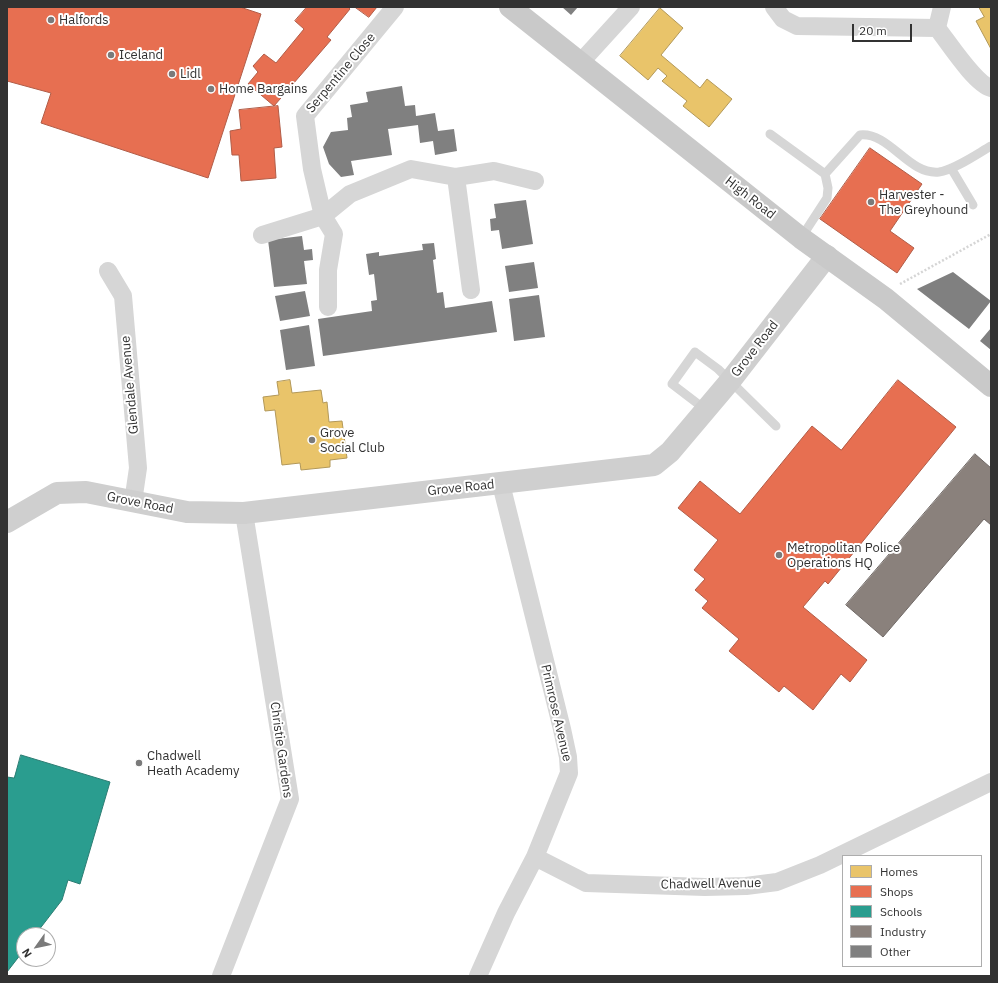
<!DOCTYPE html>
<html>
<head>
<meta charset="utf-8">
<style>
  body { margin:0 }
  #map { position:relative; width:998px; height:983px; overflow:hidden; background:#fff; font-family:"IBM Plex Sans",sans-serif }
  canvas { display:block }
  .frame { position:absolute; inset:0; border:8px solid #323232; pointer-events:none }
  .legend { position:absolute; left:842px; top:855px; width:140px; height:112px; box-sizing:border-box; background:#fff; border:1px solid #adadad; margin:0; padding:5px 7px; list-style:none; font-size:12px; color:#323232 }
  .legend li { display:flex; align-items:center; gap:8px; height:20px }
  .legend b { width:20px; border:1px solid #adadad }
  .north { position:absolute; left:16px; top:927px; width:40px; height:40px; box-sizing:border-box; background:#fff; border:1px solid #adadad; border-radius:50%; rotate:237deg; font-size:11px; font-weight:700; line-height:16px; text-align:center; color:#323232 }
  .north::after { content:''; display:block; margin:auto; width:14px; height:18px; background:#7a7a7a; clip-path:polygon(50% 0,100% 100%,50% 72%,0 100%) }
  .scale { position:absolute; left:852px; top:24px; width:60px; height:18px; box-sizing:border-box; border:2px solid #323232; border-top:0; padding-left:5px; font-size:12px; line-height:14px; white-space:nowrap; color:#323232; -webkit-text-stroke:3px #fff; paint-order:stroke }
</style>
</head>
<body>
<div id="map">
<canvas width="998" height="983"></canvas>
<div class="frame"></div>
<ul class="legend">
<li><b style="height:11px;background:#e9c46a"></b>Homes</li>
<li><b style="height:11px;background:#e76f51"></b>Shops</li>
<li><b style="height:11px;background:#2a9d8f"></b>Schools</li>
<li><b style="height:11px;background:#8a817c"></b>Industry</li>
<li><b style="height:11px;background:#808080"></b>Other</li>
</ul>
<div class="north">N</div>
<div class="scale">20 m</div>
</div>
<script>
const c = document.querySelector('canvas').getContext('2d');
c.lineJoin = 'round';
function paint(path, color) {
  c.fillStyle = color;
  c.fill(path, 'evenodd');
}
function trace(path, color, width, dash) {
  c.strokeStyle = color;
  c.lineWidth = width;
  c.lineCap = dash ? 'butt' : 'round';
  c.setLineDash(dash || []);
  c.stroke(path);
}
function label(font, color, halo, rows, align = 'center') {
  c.font = font + ' "IBM Plex Sans",sans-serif';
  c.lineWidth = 4;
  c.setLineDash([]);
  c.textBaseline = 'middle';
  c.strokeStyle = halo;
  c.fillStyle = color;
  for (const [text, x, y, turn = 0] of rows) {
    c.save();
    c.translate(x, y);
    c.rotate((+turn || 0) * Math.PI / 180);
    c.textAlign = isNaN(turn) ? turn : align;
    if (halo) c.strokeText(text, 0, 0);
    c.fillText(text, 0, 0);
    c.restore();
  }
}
const homes = new Path2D(`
  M979,7H991V49L976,21L984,17Z
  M660,8L683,28L661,55L700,88L707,79L732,99L709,127L683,106L687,101L662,81L667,76L658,68L648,80L620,56Z
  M290,380L292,393L321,390L323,403L327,402L329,422L342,421L347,458L330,460V467L301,470L300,463L282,465L275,410L265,411L263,397L279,395L277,382Z`);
paint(homes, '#e9c46a');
trace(homes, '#b29859', 1);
const shops = new Path2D(`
  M7,7H240L261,14L208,178L41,123L51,93L7,81Z
  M307,7H348L350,9L327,37L331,40L274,106L248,84L258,72L253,66L264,54L276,63L304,29L295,21Z
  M355,7H377L369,17Z
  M278,106L282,147L274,148L276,178L241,181L239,155H232L230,131L241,129L239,110Z
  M870,148L922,184L890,231L914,248L897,273L820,219Z
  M898,380L956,427L828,584L825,581L803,607L867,660L850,682L841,674L813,710L784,686L779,692L729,651L739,639L702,608L708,601L695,590L705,579L694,570L718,540L678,508L700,481L740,514L812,426L841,450Z`);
paint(shops, '#e76f51');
trace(shops, '#b15d48', 1);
const schools = new Path2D(`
  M21,755L110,782L80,884L68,880L62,900L35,935H24V950L7,972V777L14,778Z`);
paint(schools, '#2a9d8f');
trace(schools, '#2c7d73', 1);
const industry = new Path2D(`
  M975,454L991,468V525L984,519L883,637L846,605Z`);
paint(industry, '#8a817c');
trace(industry, '#706966', 1);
paint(new Path2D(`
  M562,7H578L571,15Z
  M402,86L405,106L415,105L416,116L435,113L438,131L454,129L457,151L435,155L433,141L420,143L418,125L388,129L392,155L351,161L354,175L341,177L329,164L323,147L331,132L348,130L347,118L352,117L350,105L368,102L366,92Z
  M526,200L533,244L502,249L499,230L491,231L490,219L496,218L494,204Z
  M302,236L304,250L312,249L313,260L304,261L307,284L274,287L268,240Z
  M434,243L436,259L433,260L437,293L443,292L445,308L492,301L497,332L323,356L318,319L372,311L371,301L377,300L374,274L369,275L366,254L379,252V256L423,250L422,244Z
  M534,262L538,288L509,292L505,266Z
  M953,272L991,301L969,329L917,289Z
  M305,291L310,316L280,321L275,296Z
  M539,295L545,337L514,341L509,299Z
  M309,325L315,366L286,370L280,330Z
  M991,328V350L980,341Z`), '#808080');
trace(new Path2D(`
  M900,284L991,234`), '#d5d5d5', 2.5, [2, 2]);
trace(new Path2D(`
  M770,134L825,174L828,188L827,198L801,238
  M951,168L973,205
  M825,174L860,135C890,132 908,175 939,172C954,170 977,154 991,146
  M706,410L672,384L695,352L718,369L776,426`), '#d6d6d6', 9);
trace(new Path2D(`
  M774,7L783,19L797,26L937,28
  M937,28C949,43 975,84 991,88
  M937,28L942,7
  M580,63L631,7
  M456,177L494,171L535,181
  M262,235L323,216L350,194L411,169L456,177L471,290
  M108,271L123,296L138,468L133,502
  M328,307V270L334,234L323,216L312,169L305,116L395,7
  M535,857L586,883L705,887L746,886L777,882L820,865L991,782
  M221,976L290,799L244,513
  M478,976L506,913L535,857L569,773L568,757L562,729L501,484`), '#d6d6d6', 18);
trace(new Path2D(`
  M7,522L57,493L86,492L187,512L244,513L654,465L670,452L730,381L827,256`), '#cfcfcf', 22);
trace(new Path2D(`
  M510,7L801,238L886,299L991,386`), '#c9c9c9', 22);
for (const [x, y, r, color] of [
  [51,20,4,"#7a7a7a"],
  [111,55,4,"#7a7a7a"],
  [172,74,4,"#7a7a7a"],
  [211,89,4,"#7a7a7a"],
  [871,202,4,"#7a7a7a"],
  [312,440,4,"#7a7a7a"],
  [779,555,4,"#7a7a7a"],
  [139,763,4,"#7a7a7a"]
]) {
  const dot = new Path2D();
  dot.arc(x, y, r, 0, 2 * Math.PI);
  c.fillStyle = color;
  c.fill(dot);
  trace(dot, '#fff', 1.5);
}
label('13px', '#323232', '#fff', [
  ["Halfords",59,20],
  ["Iceland",119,55],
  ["Lidl",180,74],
  ["Home Bargains",219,89],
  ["Harvester -",879,195],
  ["The Greyhound",879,210],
  ["Grove",320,433],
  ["Social Club",320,448],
  ["Metropolitan Police",787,548],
  ["Operations HQ",787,563],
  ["Chadwell",147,756],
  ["Heath Academy",147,771]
], 'left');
label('13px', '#323232', '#fff', [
  ["Serpentine Close",341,73,-50],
  ["High Road",750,198,38],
  ["Grove Road",755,349,-52],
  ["Glendale Avenue",130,385,-95],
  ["Grove Road",461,488,-6],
  ["Grove Road",140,503,11],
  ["Primrose Avenue",556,713,77],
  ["Christie Gardens",281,750,82],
  ["Chadwell Avenue",711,884,-1]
]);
</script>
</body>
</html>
